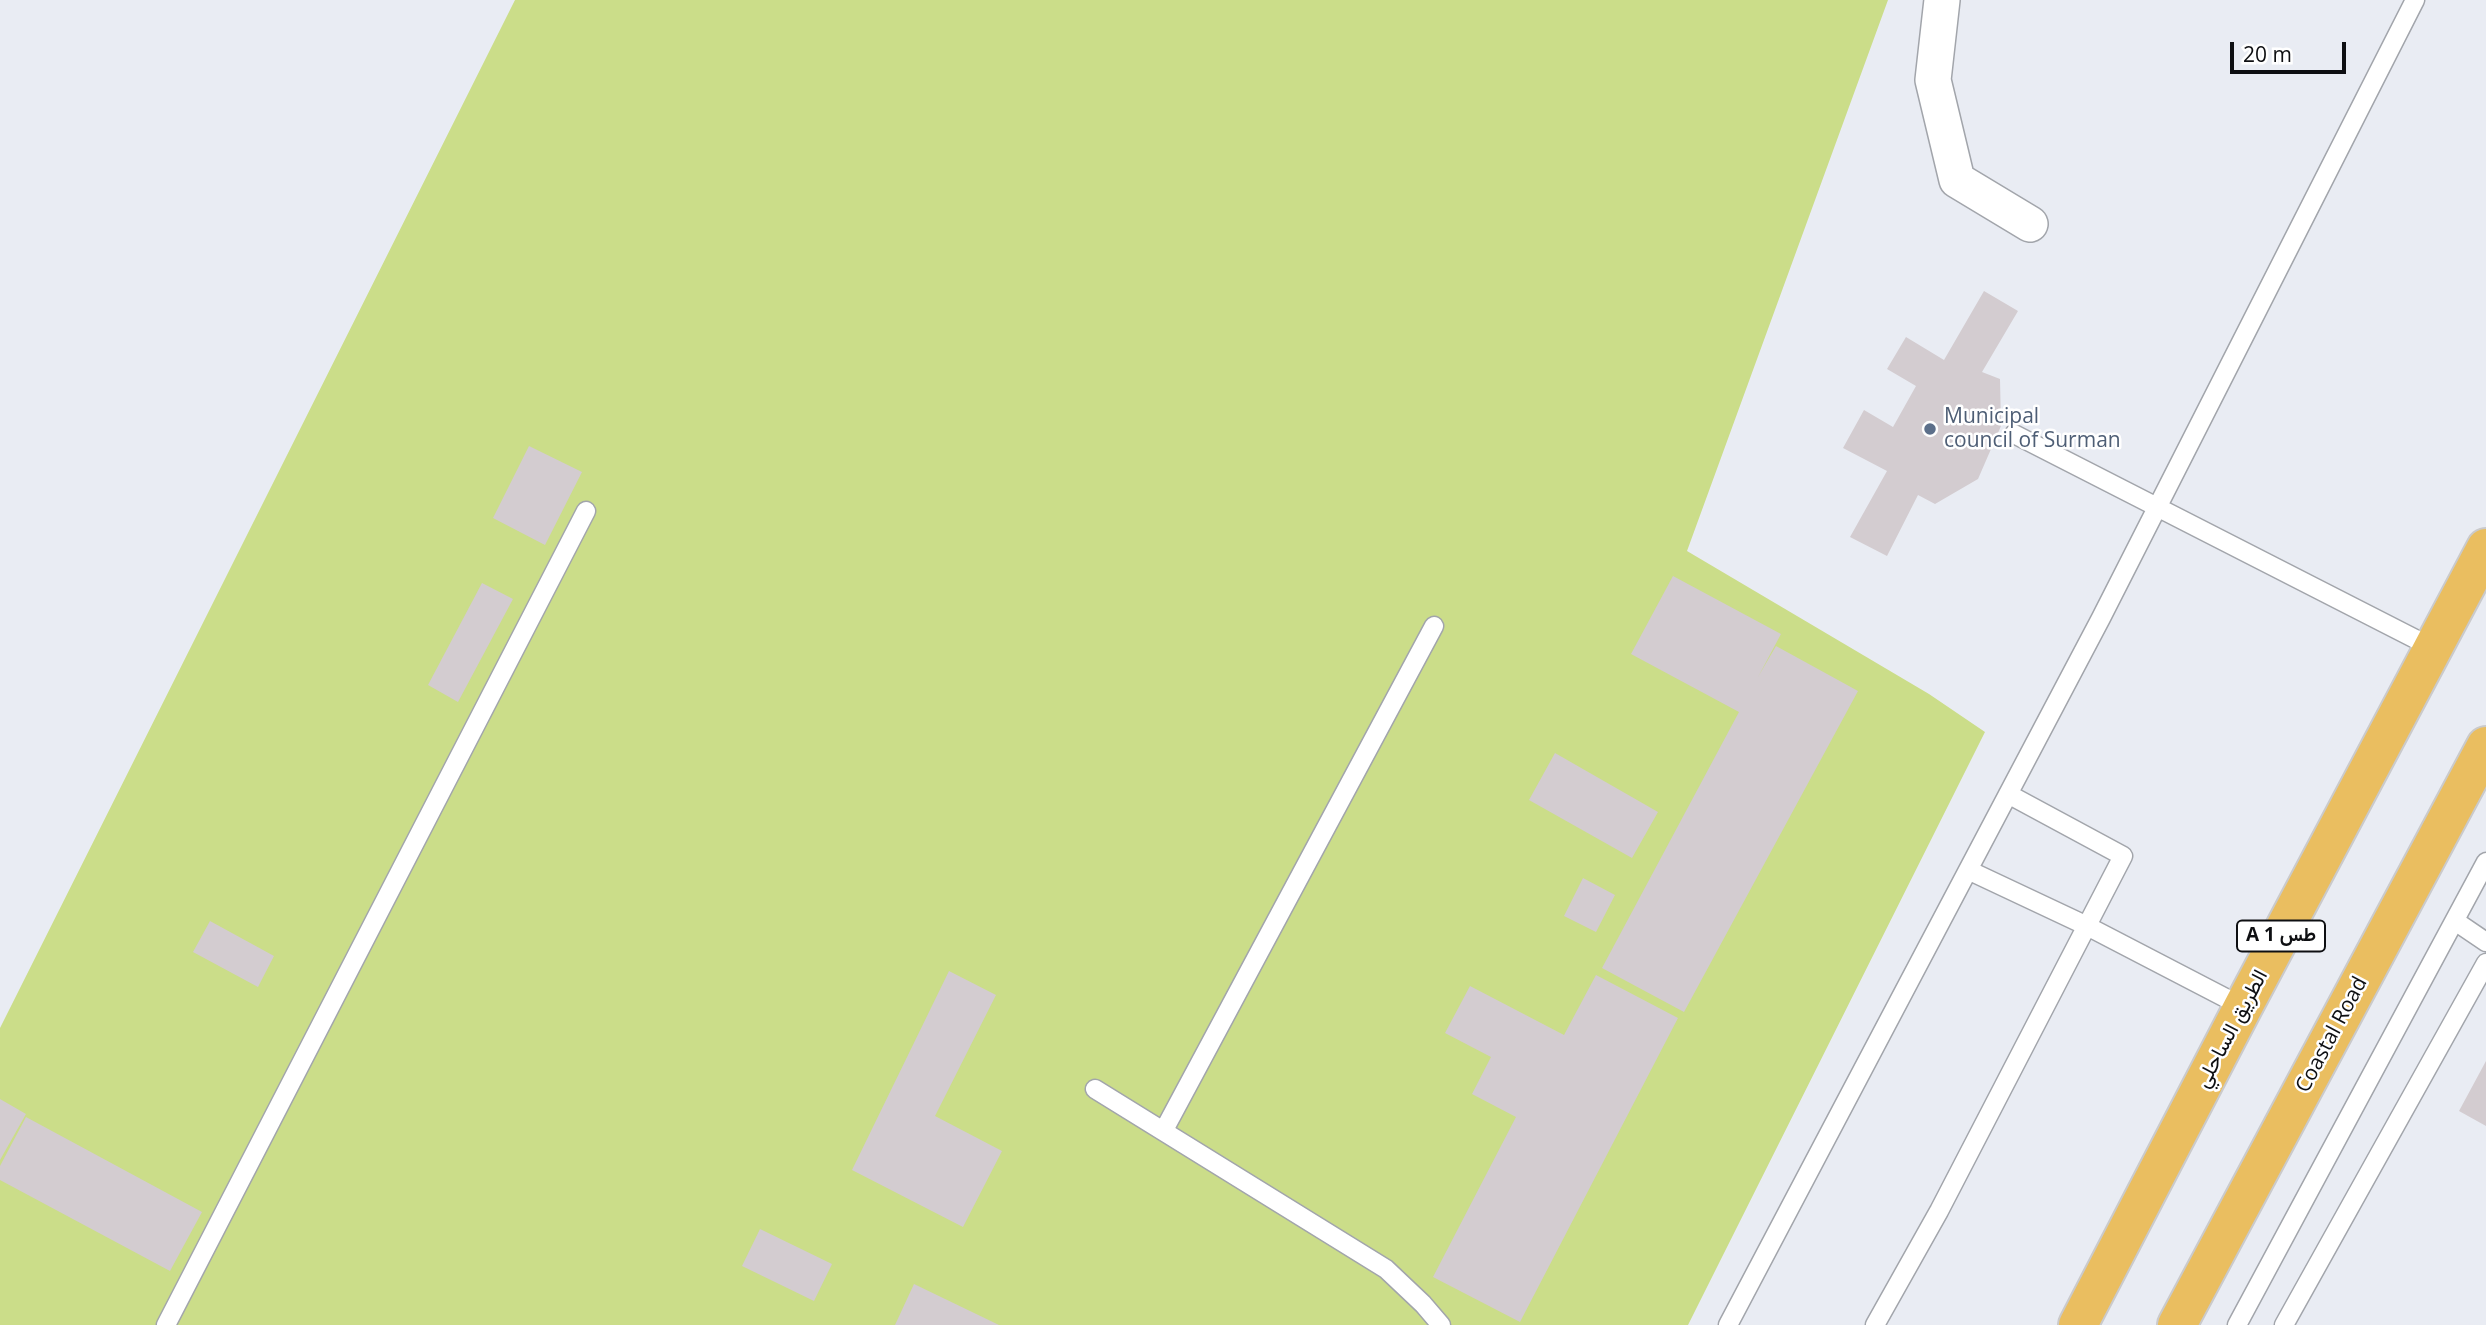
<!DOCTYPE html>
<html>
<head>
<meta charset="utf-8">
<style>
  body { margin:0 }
  #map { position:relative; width:2486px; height:1325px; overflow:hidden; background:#e9ecf3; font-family:"Open Sans",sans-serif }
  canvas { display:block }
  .scale { position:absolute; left:2230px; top:42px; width:116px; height:32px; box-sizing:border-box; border:4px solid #0e0f12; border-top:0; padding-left:9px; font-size:21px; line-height:24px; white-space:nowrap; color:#0e0f12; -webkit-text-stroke:5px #fff; paint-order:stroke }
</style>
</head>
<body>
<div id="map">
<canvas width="2486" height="1325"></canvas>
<div class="scale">20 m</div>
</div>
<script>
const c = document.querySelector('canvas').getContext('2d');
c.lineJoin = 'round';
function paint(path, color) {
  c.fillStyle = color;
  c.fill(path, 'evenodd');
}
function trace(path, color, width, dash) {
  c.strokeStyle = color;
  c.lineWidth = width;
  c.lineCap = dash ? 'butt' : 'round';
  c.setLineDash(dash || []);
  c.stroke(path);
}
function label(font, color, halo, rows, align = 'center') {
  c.font = font + ' "Open Sans",Vazirmatn,sans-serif';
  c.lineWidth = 5;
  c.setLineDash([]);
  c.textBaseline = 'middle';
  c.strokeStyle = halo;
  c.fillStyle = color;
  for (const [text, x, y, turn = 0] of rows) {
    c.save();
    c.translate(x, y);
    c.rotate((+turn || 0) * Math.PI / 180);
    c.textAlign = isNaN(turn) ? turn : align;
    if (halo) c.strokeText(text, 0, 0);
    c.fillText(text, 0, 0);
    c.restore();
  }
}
paint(new Path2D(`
  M515,0H1888L1687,551L1929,694L1985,732L1688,1325H0V1028Z`), '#cbdd89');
paint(new Path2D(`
  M1984,291L2018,311L1982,372L2000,379L2001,426L1978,479L1935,504L1918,495L1887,556L1850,537L1887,471L1843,448L1864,410L1893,427L1916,386L1887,369L1906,337L1944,360Z
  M529,446L582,472L545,545L493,518Z
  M1673,576L1781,634L1758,677L1776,646L1858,691L1684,1012L1602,968L1739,712L1631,654Z
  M482,583L513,599L458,702L428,685Z
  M1555,753L1658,812L1632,858L1529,800Z
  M1583,878L1615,895L1596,932L1564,916Z
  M210,921L274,956L258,987L193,952Z
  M949,971L996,995L935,1116L1002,1151L963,1227L852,1170Z
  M1596,975L1678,1018L1520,1322L1433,1277L1516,1117L1472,1094L1491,1057L1445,1033L1470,986L1564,1035Z
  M2486,1061V1126L2459,1111Z
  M0,1099L26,1114L0,1160Z
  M26,1117L202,1212L170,1271L0,1180V1166Z
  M760,1229L832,1264L814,1301L742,1266Z
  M914,1284L999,1325H895Z`), '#d3ccd0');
const service = new Path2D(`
  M2014,434L2433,648
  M1968,870L2087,926L2243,1007
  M2455,921L2486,942
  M1095,1089L1386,1269L1423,1304L1441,1325
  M1164,1130L1434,626
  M166,1325L586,511
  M1728,1325L2101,618L2415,0
  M1875,1325L1939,1211L2123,856L2008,794
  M2237,1325L2486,862
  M2284,1325L2486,963`);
const minor = new Path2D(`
  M1942,0L1933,80L1957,180L2030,224`);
const trunk = new Path2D(`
  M2078,1325L2243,1007L2486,548
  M2177,1325L2486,746`);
trace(service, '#a2a5ab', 21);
trace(minor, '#a2a5ab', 38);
trace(trunk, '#cacacb', 42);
trace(service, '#fff', 18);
trace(minor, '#fff', 35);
trace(trunk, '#eabe60', 38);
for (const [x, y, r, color] of [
  [1930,429,7,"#5c6f8a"]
]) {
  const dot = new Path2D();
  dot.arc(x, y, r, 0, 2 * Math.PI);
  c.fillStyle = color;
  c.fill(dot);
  trace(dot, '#fff', 2.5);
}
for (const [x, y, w] of [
  [2281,936,88]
]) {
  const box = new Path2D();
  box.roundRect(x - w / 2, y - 15.5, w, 31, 5);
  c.fillStyle = '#fff';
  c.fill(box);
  trace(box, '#0e0f12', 2);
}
label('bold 19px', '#0e0f12', null, [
  ["A 1 طس",2281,936]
]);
label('21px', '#4e5e75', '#fff', [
  ["Municipal",1944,417],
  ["council of Surman",1944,441]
], 'left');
label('21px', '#0e0f12', '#fff', [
  ["الطريق الساحلي",2232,1029,-62],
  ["Coastal Road",2332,1035,-62]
]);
</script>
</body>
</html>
